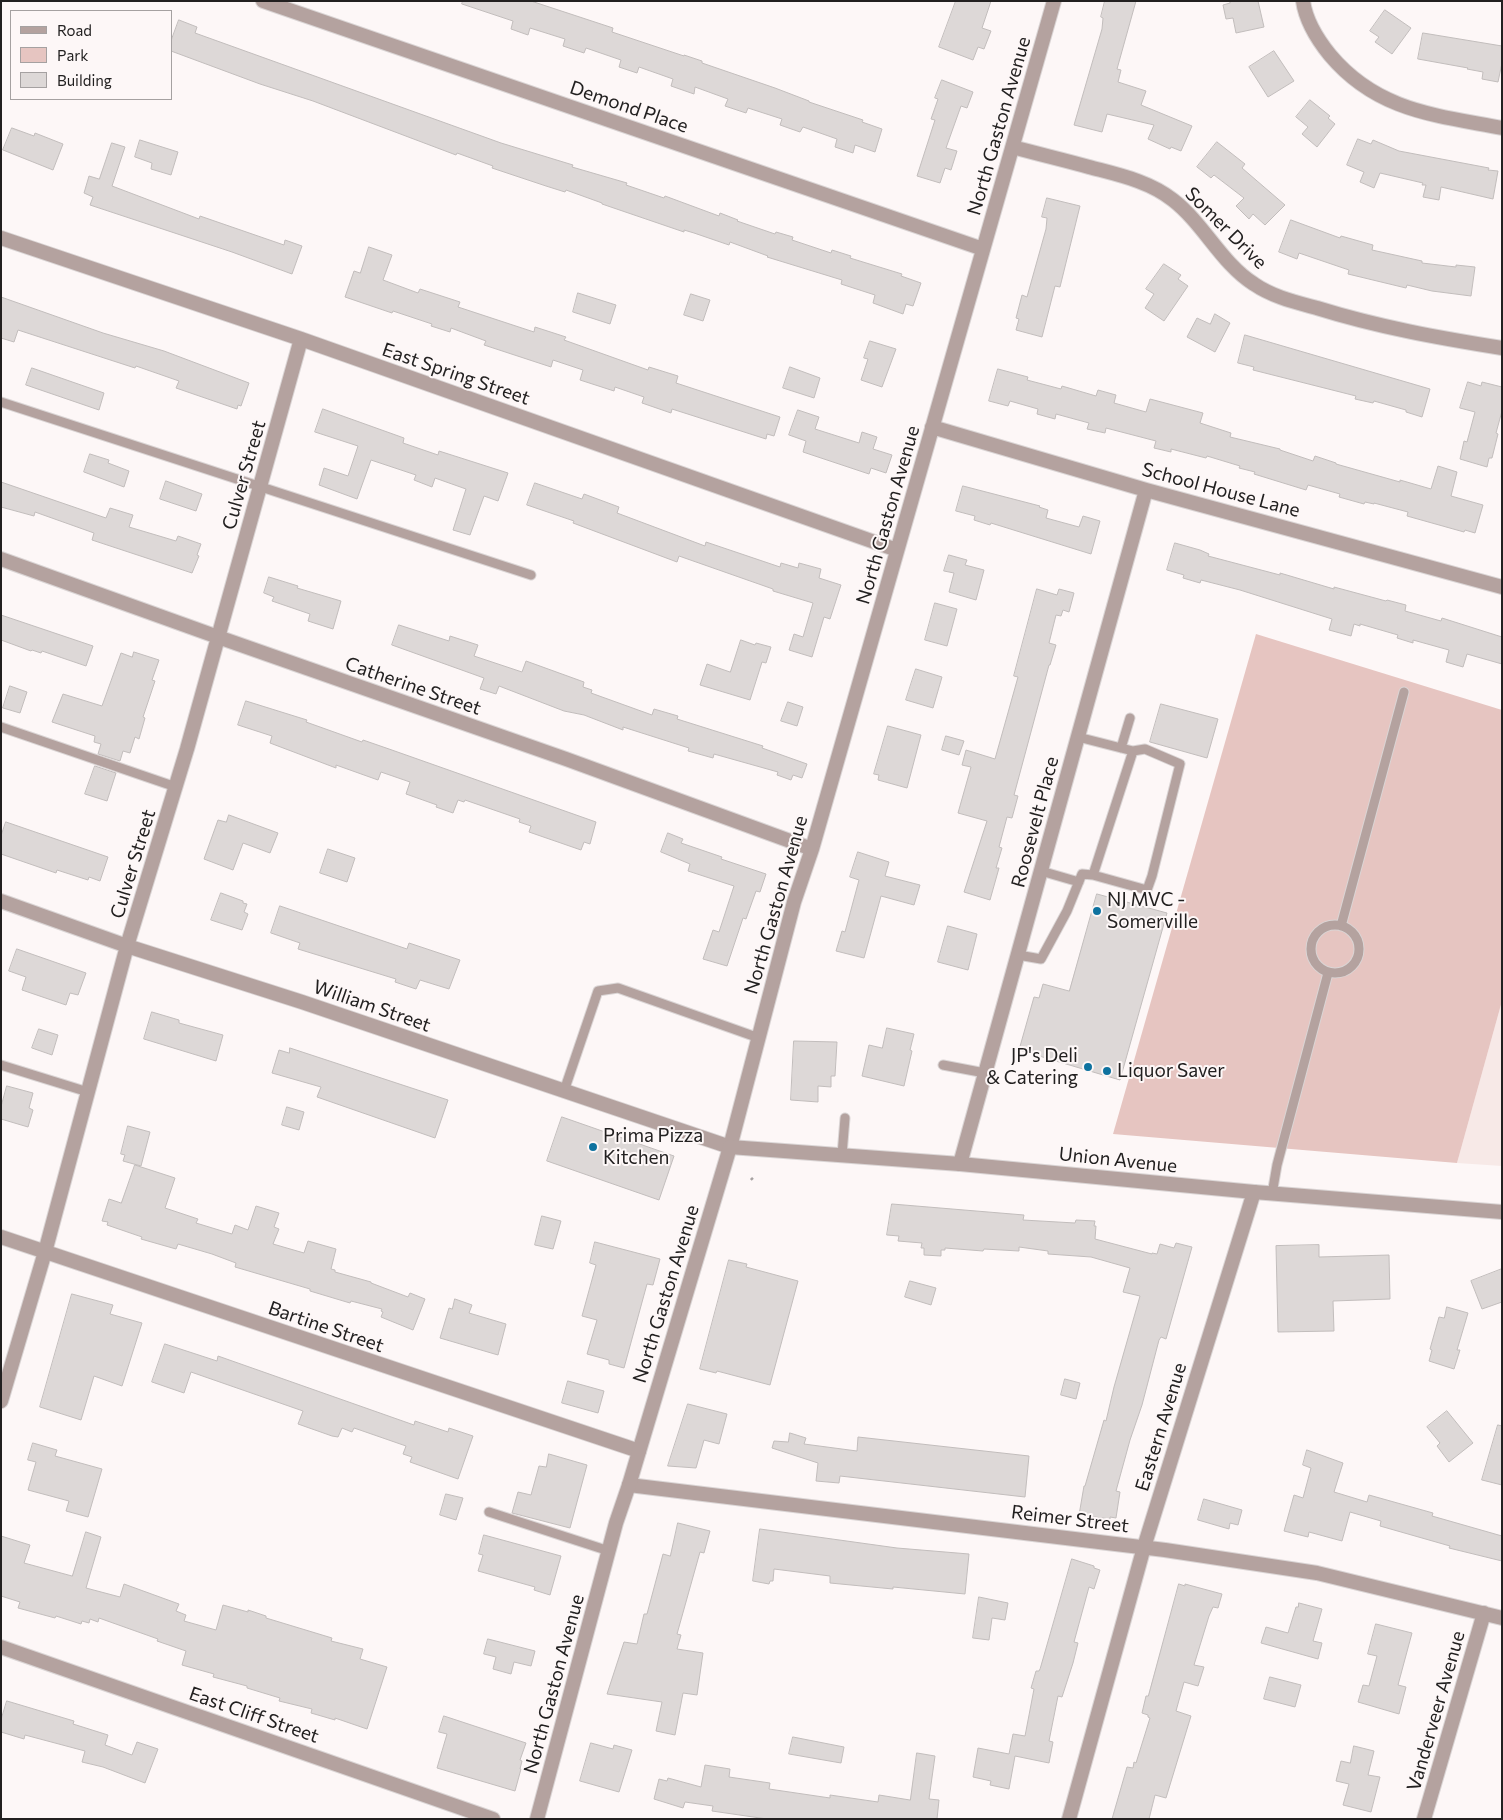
<!DOCTYPE html>
<html>
<head>
<meta charset="utf-8">
<style>
  body { margin:0 }
  #map { position:relative; width:1503px; height:1820px; overflow:hidden; background:#fdf7f7; font-family:Commissioner,sans-serif }
  canvas { display:block }
  .frame { position:absolute; inset:0; border:2px solid #222020; pointer-events:none }
  .legend { position:absolute; left:10px; top:10px; width:162px; height:90px; box-sizing:border-box; background:#fdf7f7; border:1px solid #a5a1a1; margin:0; padding:6px 9px; list-style:none; font-size:15px; color:#222020 }
  .legend li { display:flex; align-items:center; gap:10px; height:25px }
  .legend b { width:25px; border:1px solid #a5a1a1 }
</style>
</head>
<body>
<div id="map">
<canvas width="1503" height="1820"></canvas>
<div class="frame"></div>
<ul class="legend">
<li><b style="height:6px;background:#b4a29f"></b>Road</li>
<li><b style="height:14px;background:#e6c5c1"></b>Park</li>
<li><b style="height:14px;background:#ddd8d7"></b>Building</li>
</ul>
</div>
<script>
const c = document.querySelector('canvas').getContext('2d');
c.lineJoin = 'round';
function paint(path, color) {
  c.fillStyle = color;
  c.fill(path, 'evenodd');
}
function trace(path, color, width, dash) {
  c.strokeStyle = color;
  c.lineWidth = width;
  c.lineCap = dash ? 'butt' : 'round';
  c.setLineDash(dash || []);
  c.stroke(path);
}
function label(font, color, halo, rows, align = 'center') {
  c.font = font + ' Commissioner,sans-serif';
  c.lineWidth = 4;
  c.setLineDash([]);
  c.textBaseline = 'middle';
  c.strokeStyle = halo;
  c.fillStyle = color;
  for (const [text, x, y, turn = 0] of rows) {
    c.save();
    c.translate(x, y);
    c.rotate((+turn || 0) * Math.PI / 180);
    c.textAlign = isNaN(turn) ? turn : align;
    if (halo) c.strokeText(text, 0, 0);
    c.fillText(text, 0, 0);
    c.restore();
  }
}
paint(new Path2D(`
  M1502,1001V1166L1457,1163Z`), '#f7e9e7');
paint(new Path2D(`
  M1256,634L1502,710V1001L1457,1163L1113,1134Z`), '#e6c5c1');
const building = new Path2D(`
  M463,1H531L613,28L612,32L684,56V55L702,61V63L775,88L809,101V102L863,120L862,122L882,129L875,152L855,145L853,153L835,147L837,139L803,127L800,132L780,125L782,119L748,108L746,113L725,106L728,99L695,87L694,94L671,86L673,79L639,67L637,73L619,67L621,60L586,48L584,53L563,46L565,39L530,28L528,35L511,29L513,21L462,4Z
  M956,1H991L982,28L991,31L984,49L978,47L973,60L939,47Z
  M1105,1H1136L1117,69L1121,70L1118,82L1146,91L1141,105L1192,126L1181,151L1171,147L1170,149L1148,139L1154,125L1107,114L1102,132L1074,125L1102,29L1103,18L1101,17Z
  M1229,1H1258L1264,27L1236,33L1233,18L1226,19L1223,5L1230,3Z
  M1385,10L1411,28L1392,54L1375,42L1379,37L1370,31Z
  M179,20L197,27L195,33L501,143L573,165L572,167L627,183L626,185L664,198L665,196L719,216L720,213L738,220L737,221L775,234L776,232L793,237L792,240L831,253L832,250L851,256L850,258L902,274L901,276L921,283L913,306L906,304L903,314L873,303L875,295L841,284L842,280L767,257L768,256L730,242L729,245L694,233L684,230V232L602,204V203L566,190L565,192L546,186L492,168L493,166L457,153L456,155L313,101L260,84L171,51V41Z
  M1423,33L1502,46V63L1498,82L1482,79L1483,72L1467,69L1468,68L1418,59Z
  M1274,51L1294,81L1268,97L1249,67Z
  M942,80L973,92L967,108L961,106L946,148L957,151L951,170L945,168L940,183L917,176L935,120L931,119L938,99L935,98Z
  M1310,100L1330,116L1328,118L1335,124L1317,147L1302,134L1308,127L1296,117Z
  M12,128L34,136L35,133L63,144L53,170L3,150Z
  M1358,139L1371,144L1373,140L1399,151L1489,168L1488,170L1498,171L1493,199L1441,187L1439,200L1423,197L1426,185H1422L1423,183L1380,173L1374,188L1360,182L1364,172L1347,165Z
  M140,140L178,152L171,175L151,169L152,163L135,157Z
  M1217,142L1245,164L1242,168L1285,205L1265,225L1253,214L1249,219L1236,206L1244,198L1214,175L1211,178L1197,167Z
  M112,143L125,147L112,186L199,219L200,216L284,245L285,240L302,246L292,274L232,252L90,205L93,197L84,193L89,176L99,179Z
  M1047,198L1080,206L1060,287L1055,286L1042,337L1016,330L1019,319L1016,318L1022,295L1027,297L1046,229L1047,218L1042,217Z
  M1291,220L1340,238L1341,236L1373,245L1372,250L1422,261V263L1456,267V265L1475,267L1471,296L1432,291L1407,285L1406,288L1348,274L1349,270L1299,253L1297,259L1279,252Z
  M369,247L392,255L383,280L418,293L420,289L460,302L458,307L534,332L535,327L566,337L564,340L648,370L649,367L678,376L676,383L780,417L774,436L767,434L766,439L672,409L671,413L642,403L644,397L615,387L614,391L580,380L583,370L553,360L551,367L484,345L486,341L451,328L450,332L431,326L432,324L393,311L392,313L345,297L354,271L360,273Z
  M1164,264L1181,275L1178,279L1188,286L1164,321L1145,308L1154,294L1146,289Z
  M578,293L616,305L610,324L573,312Z
  M691,294L710,300L703,321L684,315Z
  M1,297L103,333L164,351L249,383L241,406L238,405L237,409L176,388L179,381L136,366L135,368L18,330L14,342L1,338Z
  M1215,314L1230,323L1215,352L1187,337L1197,318L1210,324Z
  M1245,335L1430,389L1422,417L1406,412V410L1374,401L1373,403L1355,399L1356,396L1253,370L1254,367L1238,363Z
  M870,341L896,349L882,387L861,380L868,359L864,358Z
  M790,367L820,378L814,398L783,388Z
  M32,368L104,393L99,410L26,385Z
  M998,369L1028,377L1027,380L1061,389L1062,386L1096,396L1098,390L1116,395L1114,403L1146,412L1150,399L1203,413L1200,423L1231,433L1230,437L1280,449V450L1313,461L1315,456L1336,463V464L1400,482V480L1431,489L1438,466L1457,472L1451,496L1483,505L1475,533L1465,530L1464,532L1407,516L1408,512L1374,503V504L1365,502L1364,504L1339,497L1340,494L1308,485L1306,490L1254,474L1255,472L1239,468L1240,466L1207,456L1206,458L1171,449V452L1154,448L1156,441L1106,428L1105,433L1087,429L1089,423L1056,414L1055,419L1037,414L1038,409L1010,401L1008,406L989,401Z
  M1468,382L1481,386L1482,382L1502,387V411L1496,433L1498,434L1492,458H1489L1487,467L1460,459L1464,441L1467,442L1475,412L1460,408Z
  M323,409L404,438L403,443L438,455L439,451L508,473L498,501L484,496L470,535L453,530L466,489L435,478L432,487L414,480L416,475L371,460L357,499L319,485L324,468L348,476L358,446L315,432Z
  M798,410L819,417L815,429L859,443L862,432L877,437L873,449L892,455L886,473L871,468L869,474L803,452L806,441L789,435Z
  M90,454L109,460L108,463L129,471L124,487L84,472Z
  M166,481L202,494L196,511L160,499Z
  M1,482L100,516L106,518L110,508L133,515L129,527L176,541L178,536L201,544L197,555L199,556L192,573L92,540L94,533L35,512L34,516L1,507Z
  M535,483L582,499L584,494L619,507L617,513L705,546L706,542L780,567L781,563L798,568L799,563L821,569L819,578L841,585L830,619L824,617L812,657L789,650L794,634L803,637L813,603L773,591V589L679,556L677,562L573,523L574,521L527,505Z
  M963,486L1040,506L1039,507L1048,510L1046,518L1079,527L1083,516L1100,521L1091,554L991,523L990,525L974,520L975,516L956,511Z
  M1175,543L1200,550L1209,554L1208,556L1280,575V573L1334,589V587L1386,601L1387,600L1406,605L1405,611L1441,621L1442,618L1502,637V664L1467,654L1463,667L1446,662L1449,650L1413,640V643L1397,638L1398,635L1360,624V626L1354,624L1351,636L1329,630L1332,619L1240,590L1201,580L1200,583L1183,578L1184,575L1167,570Z
  M949,555L967,560L965,565L984,570L976,600L949,592L954,573L944,571Z
  M269,577L298,586L297,588L341,601L333,629L308,621L310,614L272,601L274,597L264,593Z
  M1037,589L1057,595L1059,589L1074,593L1069,612L1063,610L1061,616L1056,615L1049,643L1056,645L1050,665H1049L1014,795L1018,796L1012,818L1007,817L999,847L1002,848L996,868H999L990,900L964,892L987,821L958,813L971,767L962,765L966,750L995,759L1018,677L1014,676Z
  M935,603L957,609L947,646L925,640Z
  M1,615L93,646L86,666L42,651L41,653L32,650L31,651L1,640Z
  M399,625L449,641L450,636L478,645L474,656L522,672L526,661L584,682L583,687L592,690L591,693L652,715L654,709L678,716L677,719L763,746L762,748L807,764L802,778L793,775L791,780L777,775L778,772L714,754L713,758L688,751L689,748L623,727V730L584,715L564,711L499,686L496,694L480,689L484,678L392,645Z
  M741,640L755,645L756,643L771,647L766,663L762,662L750,700L700,685L707,664L730,672Z
  M134,652L159,660L152,680L155,681L143,717L145,718L139,739L135,737L130,753L123,751L120,761L98,754L101,744L94,742L95,736L52,722L63,694L102,706L121,653L132,657Z
  M916,669L942,677L933,708L906,700Z
  M10,686L27,692L20,713L3,708Z
  M246,701L307,720L306,722L362,742L363,740L389,749L596,822L590,844L584,842L581,850L529,832L531,826L519,822L520,819L465,800L464,802L458,800L453,813L436,807L437,805L406,794L410,782L381,772L378,780L336,765V768L270,743L272,736L238,725Z
  M788,702L803,707L797,726L781,721Z
  M1161,704L1218,719L1207,758L1150,742Z
  M888,726L921,735L907,788L878,780L879,775L874,774Z
  M946,736L964,741L959,755L942,750Z
  M95,766L116,773L107,801L85,794Z
  M229,815L278,833L270,853L243,843L233,870L204,859L218,820L226,822Z
  M6,822L108,857L100,881L89,877L88,880L57,870L56,873L1,854V836Z
  M668,833L683,839L681,843L722,857L721,859L766,874L760,892L756,891L746,919L743,918L727,966L703,959L713,930L719,932L734,886L688,871L690,864L661,852Z
  M328,849L355,858L347,882L320,873Z
  M858,852L889,862L885,876L920,885L914,905L881,896L864,958L836,951L842,931L845,932L859,880L850,877Z
  M221,893L243,901V903L247,904L244,912L248,914L242,930L211,920Z
  M1097,894L1167,913L1120,1080L1019,1050L1034,997L1039,998L1043,984L1069,991Z
  M280,906L407,949L409,943L460,960L449,989L420,980L416,989L395,982L396,979L298,949L300,943L271,933Z
  M948,926L977,934L968,970L938,962Z
  M17,949L86,973L78,995L70,993L66,1005L22,990L26,977L9,971Z
  M152,1012L179,1020V1023L223,1035L216,1061L144,1039Z
  M887,1028L914,1034L910,1050L912,1051L904,1086L862,1076L869,1045L882,1048Z
  M39,1029L58,1035L52,1055L32,1048Z
  M794,1041L837,1042L835,1076H831V1087L818,1086V1102L791,1100Z
  M290,1048L448,1100L435,1138L317,1097L321,1087L272,1073L279,1050L289,1053Z
  M7,1086L33,1093L29,1108L33,1110L28,1127L1,1119V1107Z
  M287,1107L304,1112L299,1130L282,1125Z
  M562,1117L674,1156L659,1200L547,1161Z
  M128,1126L150,1132L141,1166L123,1161L125,1155L121,1154Z
  M135,1165L175,1178L165,1208L198,1219L196,1223L232,1234L235,1225L248,1230L256,1206L279,1213L274,1227L279,1229L273,1244L304,1253L308,1241L336,1249L331,1269L335,1270V1272L371,1282V1283L408,1297L410,1293L425,1299L413,1330L381,1317L383,1312L381,1311L382,1309L351,1301L350,1303L310,1291V1289L235,1267L236,1263L212,1254L178,1244L176,1249L141,1239L142,1237L107,1225L108,1222L102,1221L109,1199L121,1203Z
  M892,1204L1024,1215L1023,1220L1075,1223L1076,1220L1095,1221L1094,1226H1096L1095,1239L1152,1254V1253L1157,1254L1160,1244L1174,1248L1176,1243L1192,1247L1166,1339L1161,1337L1159,1340L1142,1405L1130,1440L1116,1491L1120,1492L1116,1518L1110,1517V1519L1079,1515L1084,1486H1085L1104,1420L1106,1421L1114,1387L1140,1296L1123,1292L1130,1268L1091,1257L1048,1254V1251L1019,1247V1251L984,1249L983,1251L945,1248V1250H941V1256L924,1255V1248H921L922,1243L898,1241L899,1236L887,1235Z
  M542,1216L561,1221L553,1249L535,1245Z
  M595,1242L660,1259L653,1285L647,1284L624,1368L609,1364V1360L587,1354L597,1320L582,1316L596,1265L590,1263Z
  M1319,1245V1257L1389,1255L1390,1299L1333,1301L1334,1331L1278,1332L1276,1246Z
  M729,1260L747,1264L746,1267L798,1281L770,1385L717,1371L716,1373L700,1369Z
  M1502,1269V1302L1482,1309L1471,1281Z
  M910,1281L936,1288L931,1305L905,1297Z
  M72,1294L113,1305L110,1314L142,1323L122,1386L94,1376L81,1420L40,1407Z
  M455,1299L472,1305L469,1313L506,1324L498,1355L440,1338L449,1308L452,1309Z
  M1447,1307L1468,1313L1457,1350H1460L1454,1369L1429,1361L1432,1350L1430,1349L1439,1317L1444,1318Z
  M165,1344L217,1361L218,1356L414,1425L415,1421L448,1432L449,1428L473,1436L458,1479L410,1462L412,1457L403,1454L406,1446L357,1429L354,1428L352,1432L342,1428L338,1437L332,1436L298,1424L303,1411L191,1372L184,1393L152,1382Z
  M1065,1379L1080,1383L1076,1399L1061,1395Z
  M568,1381L604,1391L598,1413L562,1403Z
  M688,1404L727,1414L719,1444L704,1440L696,1468L668,1466Z
  M1447,1411L1473,1443L1449,1462L1437,1446L1440,1443L1427,1427Z
  M1498,1425L1502,1426V1485L1482,1480Z
  M790,1433L806,1438L804,1444L857,1451L858,1437L1029,1456L1025,1497L840,1476L839,1483L816,1481L818,1463L772,1448L774,1441L788,1442Z
  M33,1443L57,1450L55,1456L102,1469L88,1517L66,1511L69,1501L28,1490L36,1462L28,1460Z
  M1307,1450L1343,1463L1334,1492L1367,1502L1369,1495L1433,1513L1432,1516L1502,1536V1561L1449,1548L1450,1546L1380,1526L1381,1521L1350,1512L1342,1541L1309,1532L1308,1537L1284,1531L1294,1495L1303,1498L1311,1468L1303,1465Z
  M549,1454L587,1465L570,1528L512,1513L518,1492L531,1495L539,1466L546,1467Z
  M446,1494L463,1498L456,1520L440,1515Z
  M1204,1499L1242,1510L1238,1525L1230,1523L1229,1529L1198,1520Z
  M678,1523L710,1531L704,1553L700,1552L677,1634L681,1635L677,1649L703,1653L697,1695L683,1693L675,1735L656,1731L662,1702L607,1694L624,1642L637,1644L644,1614H647L663,1554L670,1556Z
  M760,1529L897,1548L969,1554L965,1594L893,1587V1589L830,1583V1576L774,1569L773,1581H770L769,1584L753,1581Z
  M86,1532L101,1537L86,1588L120,1597L124,1584L179,1604L176,1611L186,1615L184,1621L216,1630L223,1605L248,1612V1610L266,1616V1618L332,1638L331,1641L363,1649L360,1659L387,1667L367,1729L335,1718V1720L311,1713L312,1709L279,1701L280,1698L247,1688V1686L213,1677L214,1674L182,1665L186,1651L157,1641L158,1639L99,1618L98,1622L90,1619L89,1623L82,1621L81,1624L56,1616L55,1618L18,1608L20,1602L1,1596V1536L30,1545L24,1563L72,1576Z
  M484,1535L561,1556L550,1595L534,1590L535,1587L478,1571L483,1555L479,1554Z
  M1072,1559L1094,1566V1568L1100,1570L1094,1589L1089,1587L1074,1642L1078,1643L1073,1663L1062,1697L1058,1696L1049,1741L1053,1742L1049,1763L1015,1756L1009,1789L990,1785L991,1781L973,1777L978,1748L1009,1754L1013,1734L1025,1736L1034,1689L1031,1688L1036,1671H1039L1040,1669Z
  M1179,1584L1185,1586V1584L1222,1594L1218,1608L1213,1607L1209,1616L1194,1665L1204,1667L1198,1686L1184,1682L1176,1711L1191,1716L1166,1798L1155,1795L1149,1819H1112L1127,1767L1133,1768L1134,1762L1136,1763L1150,1718L1148,1717V1715L1142,1713L1146,1696H1148Z
  M979,1597L1008,1603L1005,1620L992,1618L989,1640L973,1638Z
  M1299,1603L1322,1609L1313,1641L1322,1643L1318,1659L1261,1643L1266,1627L1288,1633L1296,1607H1298Z
  M1376,1624L1412,1633L1398,1685L1406,1687L1399,1714L1358,1702L1363,1685L1369,1686L1377,1656L1368,1654Z
  M488,1639L535,1651L531,1666L514,1662L511,1674L493,1669L496,1657L484,1654Z
  M1270,1677L1301,1685L1295,1707L1264,1699Z
  M7,1701L74,1721L73,1724L108,1735L105,1745L132,1755L137,1742L158,1749L145,1783L103,1767L82,1762L85,1751L25,1735L24,1739L1,1732V1720Z
  M444,1716L526,1743L520,1760L522,1761L520,1769H521L515,1791L437,1768L447,1734L439,1732Z
  M793,1737L844,1747L841,1763L789,1754Z
  M591,1743L613,1749L614,1745L632,1750L619,1792L580,1781Z
  M1354,1746L1374,1751L1368,1775L1380,1777L1371,1812L1343,1805L1349,1784L1336,1781L1341,1761L1350,1763Z
  M917,1753L935,1756L929,1799L939,1800L937,1819H767L712,1811L713,1806L685,1802L683,1808L654,1799L659,1779L667,1781L668,1778L701,1787L705,1765L730,1769L729,1777L770,1783L769,1789L830,1798V1795L878,1802L879,1795L910,1800Z`);
paint(building, '#ddd8d7');
trace(building, '#c2bdbc', 1);
const service = new Path2D(`
  M1,402L531,575
  M1,727L176,787
  M1121,748L1130,718
  M1041,871L1079,882
  M1093,875L1133,751
  M1311 949a24 24 0 1 1 48 0a24 24 0 1 1-48 0Z
  M1341,926L1404,692
  M1018,955L1041,959L1067,911L1082,874L1093,875L1147,890L1152,876L1180,764L1145,749L1133,751L1078,737
  M1,1065L88,1092
  M943,1065L985,1073
  M564,1091L598,991L618,988L759,1038
  M842,1155L845,1118
  M1272,1194L1277,1165L1328,973
  M489,1512L609,1551`);
const minor = new Path2D(`
  M263,1L983,249
  M1303,1C1306,22 1317,39 1330,55C1377,111 1435,115 1502,128
  M1013,147C1038,154 1064,160 1089,167C1119,175 1149,181 1173,200C1204,224 1221,263 1254,284C1273,297 1295,302 1317,308C1378,327 1439,338 1502,348
  M1,238L301,339L897,550
  M932,427L1146,490L1502,587
  M1,559L218,637L566,759L812,849
  M1,901L127,946L302,1002L730,1147L794,902L812,849L1054,1
  M960,1164L1146,490
  M1,1237L639,1451
  M1,1401L45,1252L127,946L187,749L301,339
  M629,1485L1165,1550L1317,1573L1502,1618
  M1,1647L493,1819
  M1069,1819L1144,1547L1254,1192
  M1424,1819L1484,1613`);
const tertiary = new Path2D(`
  M537,1819L616,1523L629,1485L730,1147L960,1164L1254,1192L1502,1212`);
trace(service, '#dad5d5', 11);
trace(minor, '#dad5d5', 16);
trace(tertiary, '#dad5d5', 16);
trace(new Path2D(`
  M751,1178L753,1180`), '#a7a2a2', 3, [2.5, 2.5]);
trace(service, '#b4a29f', 9);
trace(minor, '#b4a29f', 14);
trace(tertiary, '#b4a29f', 14);
for (const [x, y, r, color] of [
  [1097,911,5,"#0e729f"],
  [1088,1067,5,"#0e729f"],
  [1107,1071,5,"#0e729f"],
  [593,1147,5,"#0e729f"]
]) {
  const dot = new Path2D();
  dot.arc(x, y, r, 0, 2 * Math.PI);
  c.fillStyle = color;
  c.fill(dot);
  trace(dot, '#fdf7f7', 2);
}
label('19px', '#222020', '#fdf7f7', [
  ["Demond Place",629,107,19],
  ["North Gaston Avenue",999,126,-74],
  ["Somer Drive",1226,228,45],
  ["East Spring Street",456,374,19],
  ["Culver Street",244,475,-74],
  ["School House Lane",1221,490,15],
  ["North Gaston Avenue",888,515,-74],
  ["Catherine Street",413,686,19],
  ["Roosevelt Place",1035,822,-75],
  ["Culver Street",133,864,-73],
  ["North Gaston Avenue",776,905,-74],
  ["William Street",372,1006,19],
  ["Union Avenue",1118,1160,6],
  ["North Gaston Avenue",666,1294,-73],
  ["Bartine Street",326,1327,19],
  ["Eastern Avenue",1161,1427,-73],
  ["Reimer Street",1070,1519,7],
  ["North Gaston Avenue",554,1684,-75],
  ["Vanderveer Avenue",1436,1711,-74],
  ["East Cliff Street",254,1715,19]
]);
label('19px', '#222020', '#fdf7f7', [
  ["NJ MVC -",1107,900],
  ["Somerville",1107,922],
  ["JP's Deli",1078,1056,"right"],
  ["& Catering",1078,1078,"right"],
  ["Liquor Saver",1117,1071],
  ["Prima Pizza",603,1136],
  ["Kitchen",603,1158]
], 'left');
</script>
</body>
</html>
